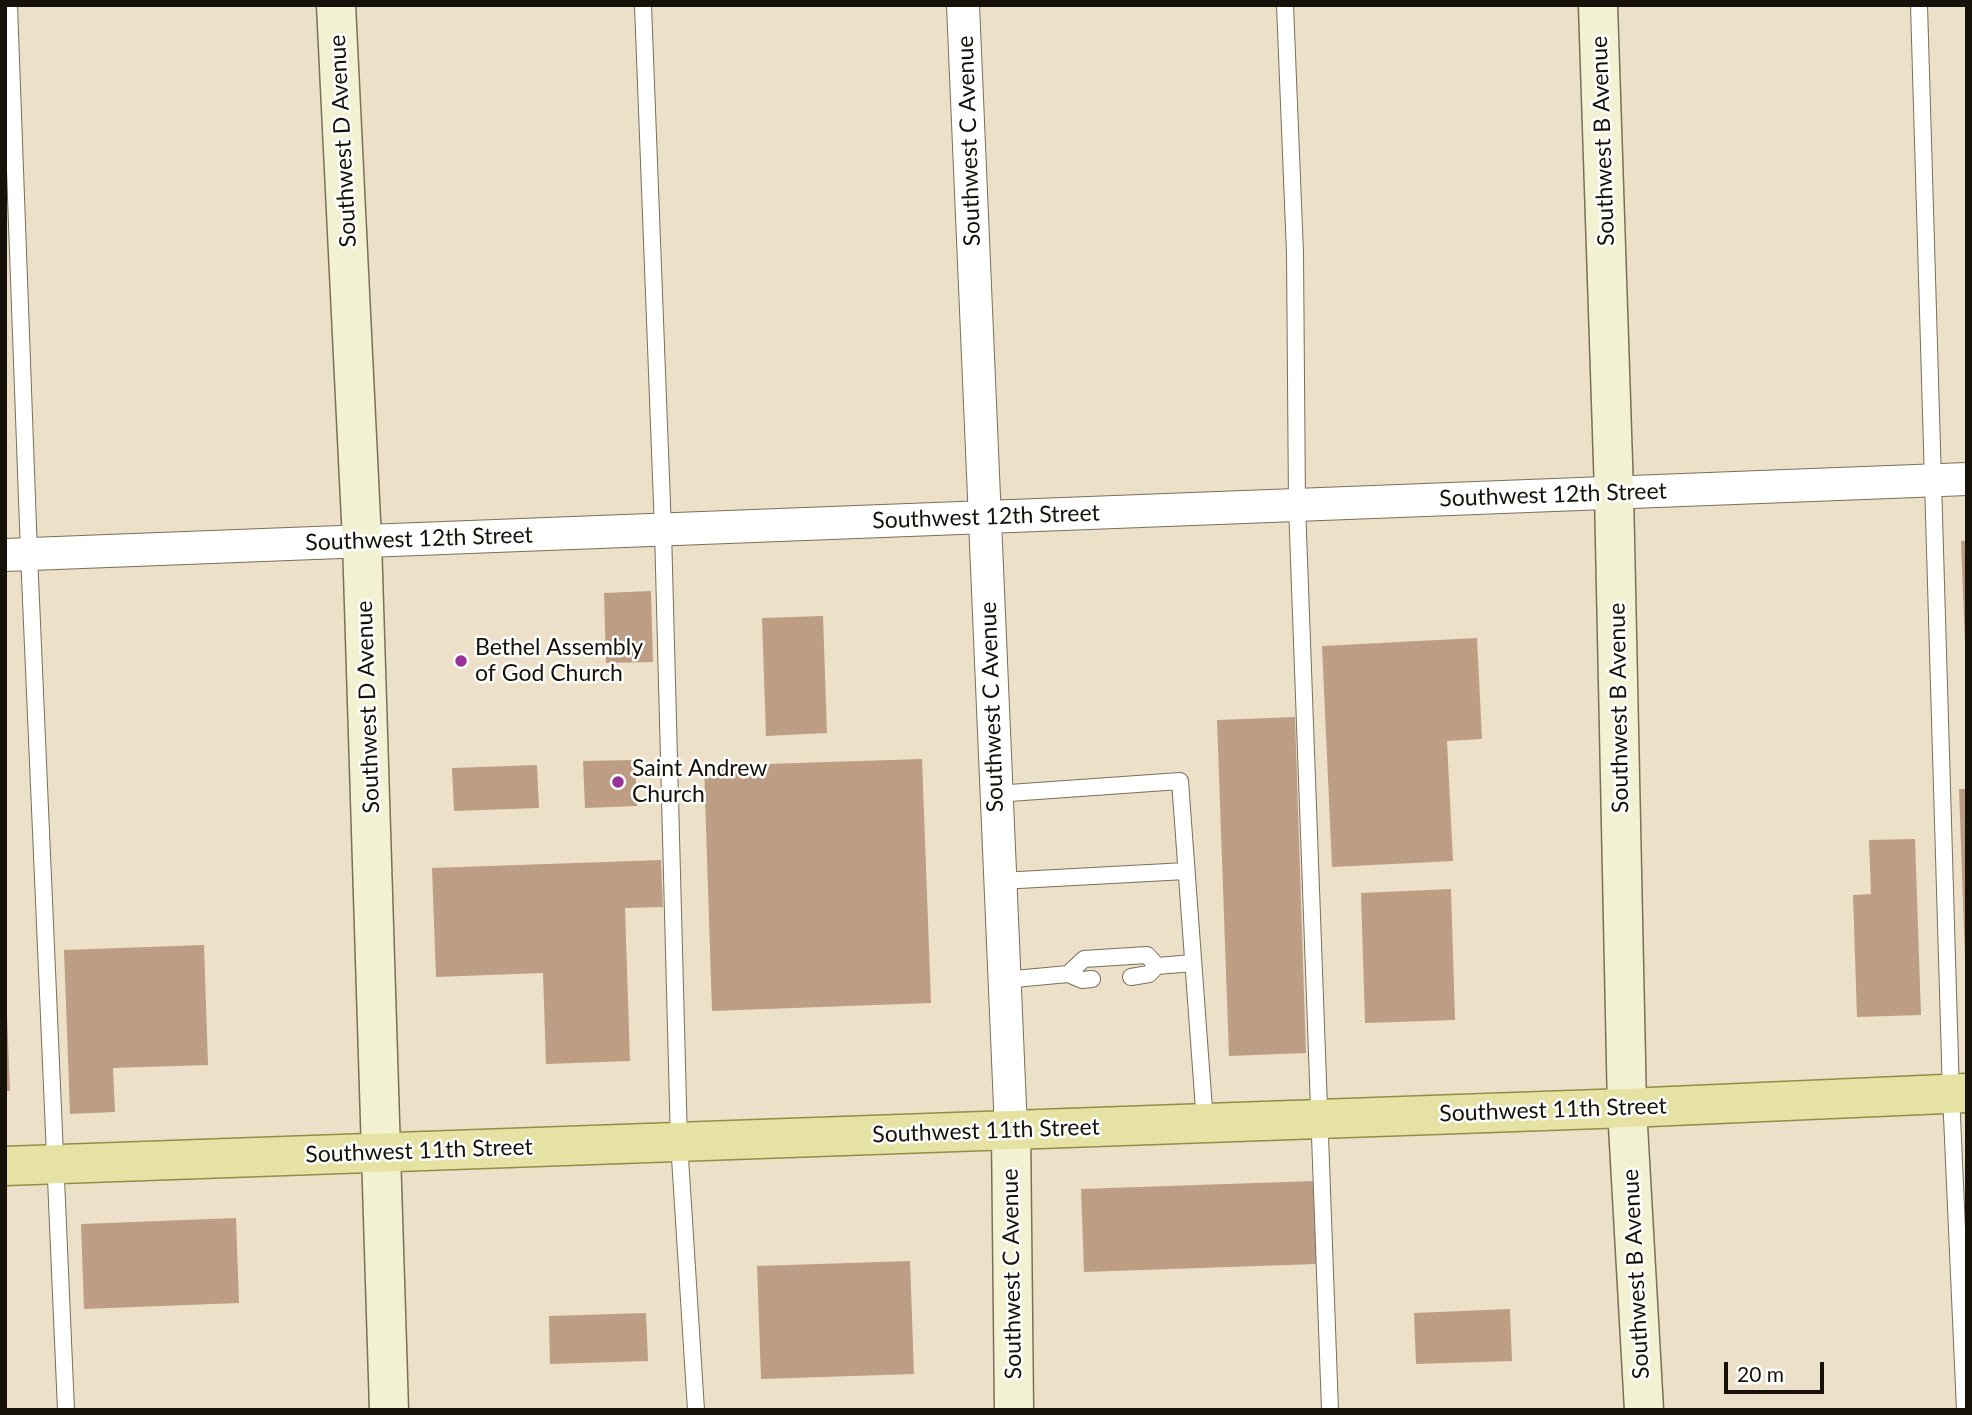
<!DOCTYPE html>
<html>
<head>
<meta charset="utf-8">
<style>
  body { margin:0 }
  #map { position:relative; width:1972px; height:1415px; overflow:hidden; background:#ece0c8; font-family:Lato,sans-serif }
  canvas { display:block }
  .frame { position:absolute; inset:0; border:7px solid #16120a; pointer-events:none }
  .scale { position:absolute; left:1724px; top:1362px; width:100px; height:32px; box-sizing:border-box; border:4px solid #16120a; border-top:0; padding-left:9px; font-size:21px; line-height:24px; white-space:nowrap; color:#16120a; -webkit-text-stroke:5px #fff; paint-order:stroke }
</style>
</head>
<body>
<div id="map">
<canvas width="1972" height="1415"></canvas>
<div class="frame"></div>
<div class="scale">20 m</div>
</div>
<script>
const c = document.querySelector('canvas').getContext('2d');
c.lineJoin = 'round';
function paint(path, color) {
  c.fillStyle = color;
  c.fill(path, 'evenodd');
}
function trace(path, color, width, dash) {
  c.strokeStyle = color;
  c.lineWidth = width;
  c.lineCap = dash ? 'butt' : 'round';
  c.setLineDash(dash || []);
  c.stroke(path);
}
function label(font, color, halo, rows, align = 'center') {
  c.font = font + ' Lato,sans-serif';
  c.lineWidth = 5;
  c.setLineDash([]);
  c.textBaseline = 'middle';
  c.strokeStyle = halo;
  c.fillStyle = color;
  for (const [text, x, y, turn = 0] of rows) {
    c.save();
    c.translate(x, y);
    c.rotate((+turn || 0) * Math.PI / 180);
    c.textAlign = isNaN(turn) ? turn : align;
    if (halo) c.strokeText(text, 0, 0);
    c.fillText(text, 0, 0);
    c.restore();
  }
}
paint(new Path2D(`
  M1961,541H1967V643H1965Z
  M651,591L653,662L606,663L604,593Z
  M823,616L827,733L766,736L762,618Z
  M1477,638L1482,739L1447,741L1453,861L1332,867L1322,646Z
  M1295,717L1306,1053L1229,1056L1217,720Z
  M922,759L931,1003L712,1011L704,766Z
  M635,760L637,806L585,808L583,761Z
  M537,765L539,808L454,811L452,768Z
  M1959,789H1967V958H1965Z
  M1915,839L1921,1015L1857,1017L1853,895L1871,894L1869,840Z
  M661,860L663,907L625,908L630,1061L546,1064L543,973L436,977L432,868Z
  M1451,889L1455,1020L1365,1023L1361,893Z
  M204,945L208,1065L113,1068L115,1112L70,1114L64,950Z
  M7,1015L10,1091H5V1016Z
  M1314,1181L1317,1264L1084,1272L1081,1189Z
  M236,1218L239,1303L84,1309L81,1224Z
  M910,1261L914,1374L761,1379L757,1266Z
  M1510,1309L1512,1361L1416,1364L1414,1313Z
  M646,1313L648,1361L550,1364L549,1316Z`), '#bd9e85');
const lane = new Path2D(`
  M9,5L29,554L66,1410
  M643,5L663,530L679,1142L696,1410
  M1285,5L1295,253L1297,505L1330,1410
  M1919,5L1951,1094L1965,1410
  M995,794L1180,781L1205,1123
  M1000,881L1186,871
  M1068,974L1082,980L1092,979
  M1131,977L1149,974L1157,966L1193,963
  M1004,980L1068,974L1084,959L1147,955L1157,966`);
const street = new Path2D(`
  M963,5L1011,1130
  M5,555L1967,479`);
const secondary = new Path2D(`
  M336,5L362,541L389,1410
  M1598,5L1614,493L1627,1108L1644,1410
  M1011,1130L1014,1410`);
const primary = new Path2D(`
  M5,1166L1627,1108L1967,1093`);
trace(lane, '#7a6f5a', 18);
trace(street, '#7a6f5a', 34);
trace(secondary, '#7a6f5a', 41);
trace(primary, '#918d46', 41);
trace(lane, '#fff', 16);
trace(street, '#fff', 32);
trace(secondary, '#f2f1d1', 38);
trace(primary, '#e5e2a4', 38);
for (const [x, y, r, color] of [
  [461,661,7,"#993398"],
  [618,782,7,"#993398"]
]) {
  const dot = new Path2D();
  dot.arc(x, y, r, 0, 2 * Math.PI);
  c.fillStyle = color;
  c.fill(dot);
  trace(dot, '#fff', 2.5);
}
label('23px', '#16120a', '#fff', [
  ["Southwest D Avenue",343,141,-93],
  ["Southwest C Avenue",969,141,-92],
  ["Southwest B Avenue",1603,141,-92],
  ["Southwest 12th Street",1553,495,-2],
  ["Southwest 12th Street",986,517,-2],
  ["Southwest 12th Street",419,539,-2],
  ["Southwest D Avenue",368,707,-92],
  ["Southwest C Avenue",992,707,-92],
  ["Southwest B Avenue",1619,708,-91],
  ["Southwest 11th Street",1553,1110,-2],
  ["Southwest 11th Street",986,1131,-2],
  ["Southwest 11th Street",419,1151,-2],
  ["Southwest C Avenue",1012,1274,-91],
  ["Southwest B Avenue",1636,1274,-93]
]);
label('23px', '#16120a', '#fff', [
  ["Bethel Assembly",475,648],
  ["of God Church",475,674],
  ["Saint Andrew",632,769],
  ["Church",632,795]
], 'left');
</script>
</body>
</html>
